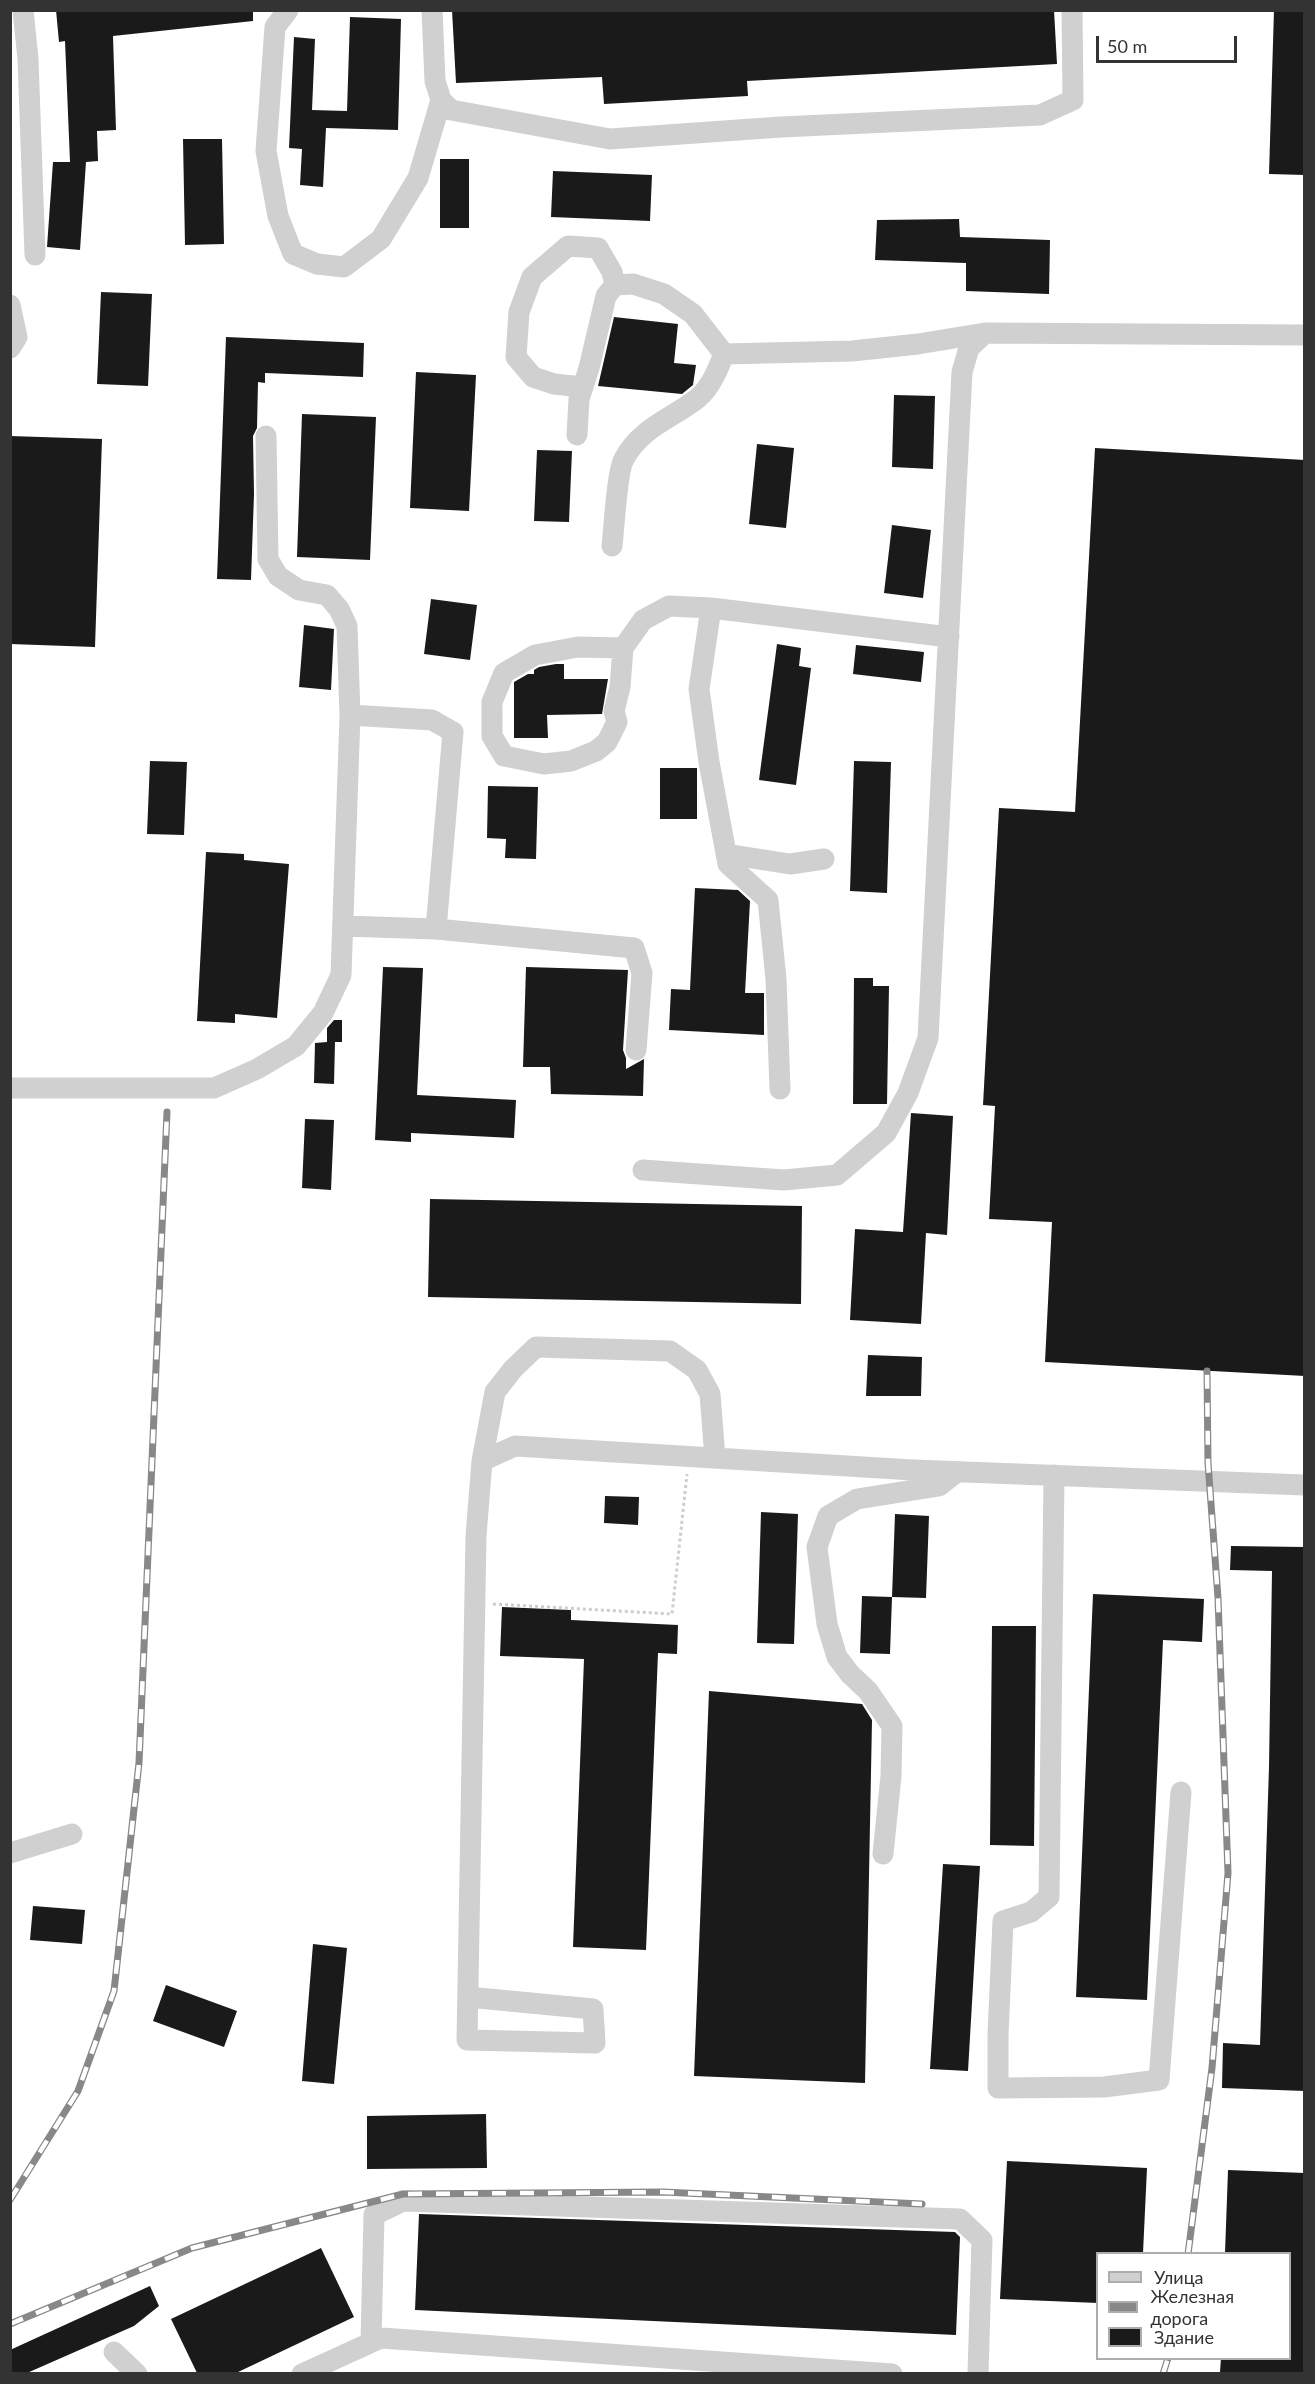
<!DOCTYPE html>
<html>
<head>
<meta charset="utf-8">
<style>
  body { margin:0 }
  #map { position:relative; width:1315px; height:2384px; overflow:hidden; background:#fff; font-family:Lato,sans-serif }
  canvas { display:block }
  .frame { position:absolute; inset:0; border:12px solid #333; pointer-events:none }
  .legend { position:absolute; left:1096px; top:2252px; width:195px; height:108px; box-sizing:border-box; background:#fff; border:2px solid #adadad; margin:0; padding:8px 10px; list-style:none; font-size:18px; color:#333 }
  .legend li { display:flex; align-items:center; gap:12px; height:30px }
  .legend b { width:30px; border:2px solid #adadad }
  .scale { position:absolute; left:1096px; top:36px; width:141px; height:27px; box-sizing:border-box; border:3px solid #333; border-top:0; padding-left:8px; font-size:18px; line-height:21px; white-space:nowrap; color:#333; -webkit-text-stroke:4px #fff; paint-order:stroke }
</style>
</head>
<body>
<div id="map">
<canvas width="1315" height="2384"></canvas>
<div class="frame"></div>
<ul class="legend">
<li><b style="height:8px;background:#d0d0d0"></b>Улица</li>
<li><b style="height:8px;background:#888"></b>Железная дорога</li>
<li><b style="height:16px;background:#1a1a1a"></b>Здание</li>
</ul>
<div class="scale">50 m</div>
</div>
<script>
const c = document.querySelector('canvas').getContext('2d');
c.lineJoin = 'round';
function paint(path, color) {
  c.fillStyle = color;
  c.fill(path, 'evenodd');
}
function trace(path, color, width, dash) {
  c.strokeStyle = color;
  c.lineWidth = width;
  c.lineCap = dash ? 'butt' : 'round';
  c.setLineDash(dash || []);
  c.stroke(path);
}
paint(new Path2D(`
  M56,10H253V21L113,36L116,130L97,131L98,161L86,162L80,250L47,247L53,162H70L65,41L59,42Z
  M452,10H1054L1057,64L747,81L748,96L604,104L602,77L456,83Z
  M1274,10H1305V175L1269,174Z
  M350,17L401,19L398,130L326,128L323,187L300,185L302,149L289,148L294,37L315,39L312,110L347,111Z
  M183,139H222L224,244L185,245Z
  M440,159H469V228H440Z
  M553,171L652,175L650,221L551,217Z
  M959,219L960,237L1050,240L1049,294L966,291V263L875,260L877,220Z
  M101,292L152,294L148,386L97,384Z
  M614,317L678,324L674,363L696,365L693,385L682,394L598,386Z
  M226,337L364,343L363,377L265,373V383L258,382L257,428L253,436L254,494L251,580L217,579Z
  M416,372L476,375L469,511L410,508Z
  M894,395L935,396L933,469L892,467Z
  M302,414L376,417L370,560L297,557Z
  M10,436L102,439L95,647L10,644Z
  M757,444L794,448L786,528L749,524Z
  M1095,448L1305,460V1376L1045,1362L1052,1222L989,1219L995,1106L983,1105L999,808L1075,812Z
  M537,450L572,451L569,522L534,521Z
  M892,525L931,530L923,598L884,593Z
  M431,599L477,605L470,660L424,654Z
  M304,625L334,629L331,690L299,687Z
  M777,644L801,648L799,666L811,668L796,785L759,780Z
  M856,645L924,652L921,682L853,674Z
  M556,664H564V679H608L602,714L547,715L548,738H514V682L528,674H534V670L539,667Z
  M150,761L187,762L184,835L147,834Z
  M854,761L891,762L887,893L850,891Z
  M660,768H697V819H660Z
  M488,786L538,787L536,859L505,858L506,839L487,838Z
  M206,852L244,854V860L289,864L277,1018L235,1014V1023L197,1021Z
  M695,888L738,890L750,901L745,993H764V1035L669,1030L671,989L690,990Z
  M383,967L423,968L417,1095L516,1100L514,1138L411,1133V1142L375,1140Z
  M526,967L628,970L623,1050L626,1058V1069L644,1059L643,1096L551,1094L550,1067H523Z
  M854,978H873V986H889L887,1104H853Z
  M334,1020H342V1042H335L334,1084L314,1083L315,1043L327,1042V1028Z
  M911,1113L953,1116L947,1235L926,1233L921,1324L850,1320L855,1229L903,1232Z
  M305,1119L334,1120L331,1190L302,1188Z
  M430,1199L802,1206L801,1304L428,1297Z
  M868,1355L922,1357L921,1396H866Z
  M605,1496L639,1497L638,1525L604,1523Z
  M761,1512L798,1514L794,1644L757,1643Z
  M895,1514L929,1516L926,1598L892,1597Z
  M1231,1546L1305,1547V2091L1222,2088L1223,2043L1260,2045L1269,1767L1272,1571L1230,1570Z
  M1093,1594L1204,1599L1202,1642L1163,1640L1147,2000L1076,1997Z
  M862,1596L892,1597L890,1654L860,1653Z
  M502,1607L571,1610V1620L678,1625L677,1654L658,1653L646,1950L573,1947L584,1659L500,1656Z
  M992,1626H1036L1034,1846L990,1845Z
  M709,1691L862,1704L872,1720L865,2083L694,2076Z
  M943,1864L980,1866L968,2071L930,2069Z
  M33,1906L85,1910L82,1944L30,1940Z
  M313,1944L347,1948L334,2084L302,2081Z
  M166,1985L237,2011L224,2047L153,2021Z
  M486,2114L487,2168L367,2169V2116Z
  M1007,2161L1147,2168L1143,2253H1098V2303L1000,2299Z
  M1228,2170L1305,2173V2373L1220,2372L1221,2358H1290V2253H1225Z
  M419,2214L955,2232L960,2237L956,2335L415,2310Z
  M321,2248L354,2317L236,2373H197L171,2319Z
  M150,2286L159,2306L134,2326L27,2373H10V2350Z`), '#1a1a1a');
trace(new Path2D(`
  M493,1604L672,1614L687,1474`), '#cdcdcd', 3, [3, 3]);
trace(new Path2D(`
  M23,10L28,59L35,255
  M288,10L275,27L266,151L278,216L293,254L317,264L344,267L381,239L418,178L441,100
  M432,10L435,81L441,100L451,110L610,139L781,127L1040,115L1073,100L1072,10
  M10,305L17,337L10,348
  M583,387L554,384L533,377L516,357L519,312L532,277L568,246L598,248L612,272L615,285
  M577,435L579,399L589,368L606,296L615,285L633,284L664,294L693,314L724,354L852,351L918,344L985,333
  M612,546C614,529 617,471 624,459C641,427 673,418 698,398C711,387 718,369 724,354
  M711,608L699,689L709,762L728,864L768,900L776,979L780,1089
  M623,648L578,647L535,655L504,673L492,702V736L504,756L544,764L571,761L596,751L607,742L617,722L614,711L620,687L623,648L643,620L669,606L711,608L949,637
  M350,715L432,720L453,732L436,929
  M726,854L790,864L824,859
  M344,926L436,929L634,948L642,973L636,1050
  M10,1088H214L257,1069L296,1046L323,1013L341,975L350,715L347,626L339,609L327,595L299,590L278,576L268,559L266,436
  M643,1170L784,1180L837,1175L886,1133L908,1093L928,1038L962,372L969,348L985,333L1304,335
  M482,1461L495,1392L513,1369L536,1347L670,1351L697,1370L710,1394L715,1458
  M1054,1475L1049,1897L1031,1912L1003,1921L998,2035V2088L1104,2087L1159,2080L1181,1792
  M10,1853L72,1834
  M883,1854L891,1776L892,1726L868,1691L850,1674L837,1657L827,1624L817,1547L828,1516L857,1499L939,1486L957,1472
  M468,1997L593,2009L595,2043L467,2040L476,1536L482,1461L515,1446L913,1470L1304,1485
  M371,2342L374,2215L403,2201L960,2219L982,2240L978,2374
  M114,2352L137,2374
  M302,2374L381,2338L892,2374`), '#d0d0d0', 21);
const rail = new Path2D(`
  M10,2200L78,2091L114,1991L139,1763L167,1112
  M1188,2254L1212,2068L1228,1873L1218,1598L1208,1463L1207,1371
  M10,2324L192,2248L403,2194L663,2192L922,2204
  M1163,2374L1168,2358`);
trace(rail, '#888', 7);
trace(rail, '#fff', 4.5, [14]);
</script>
</body>
</html>
